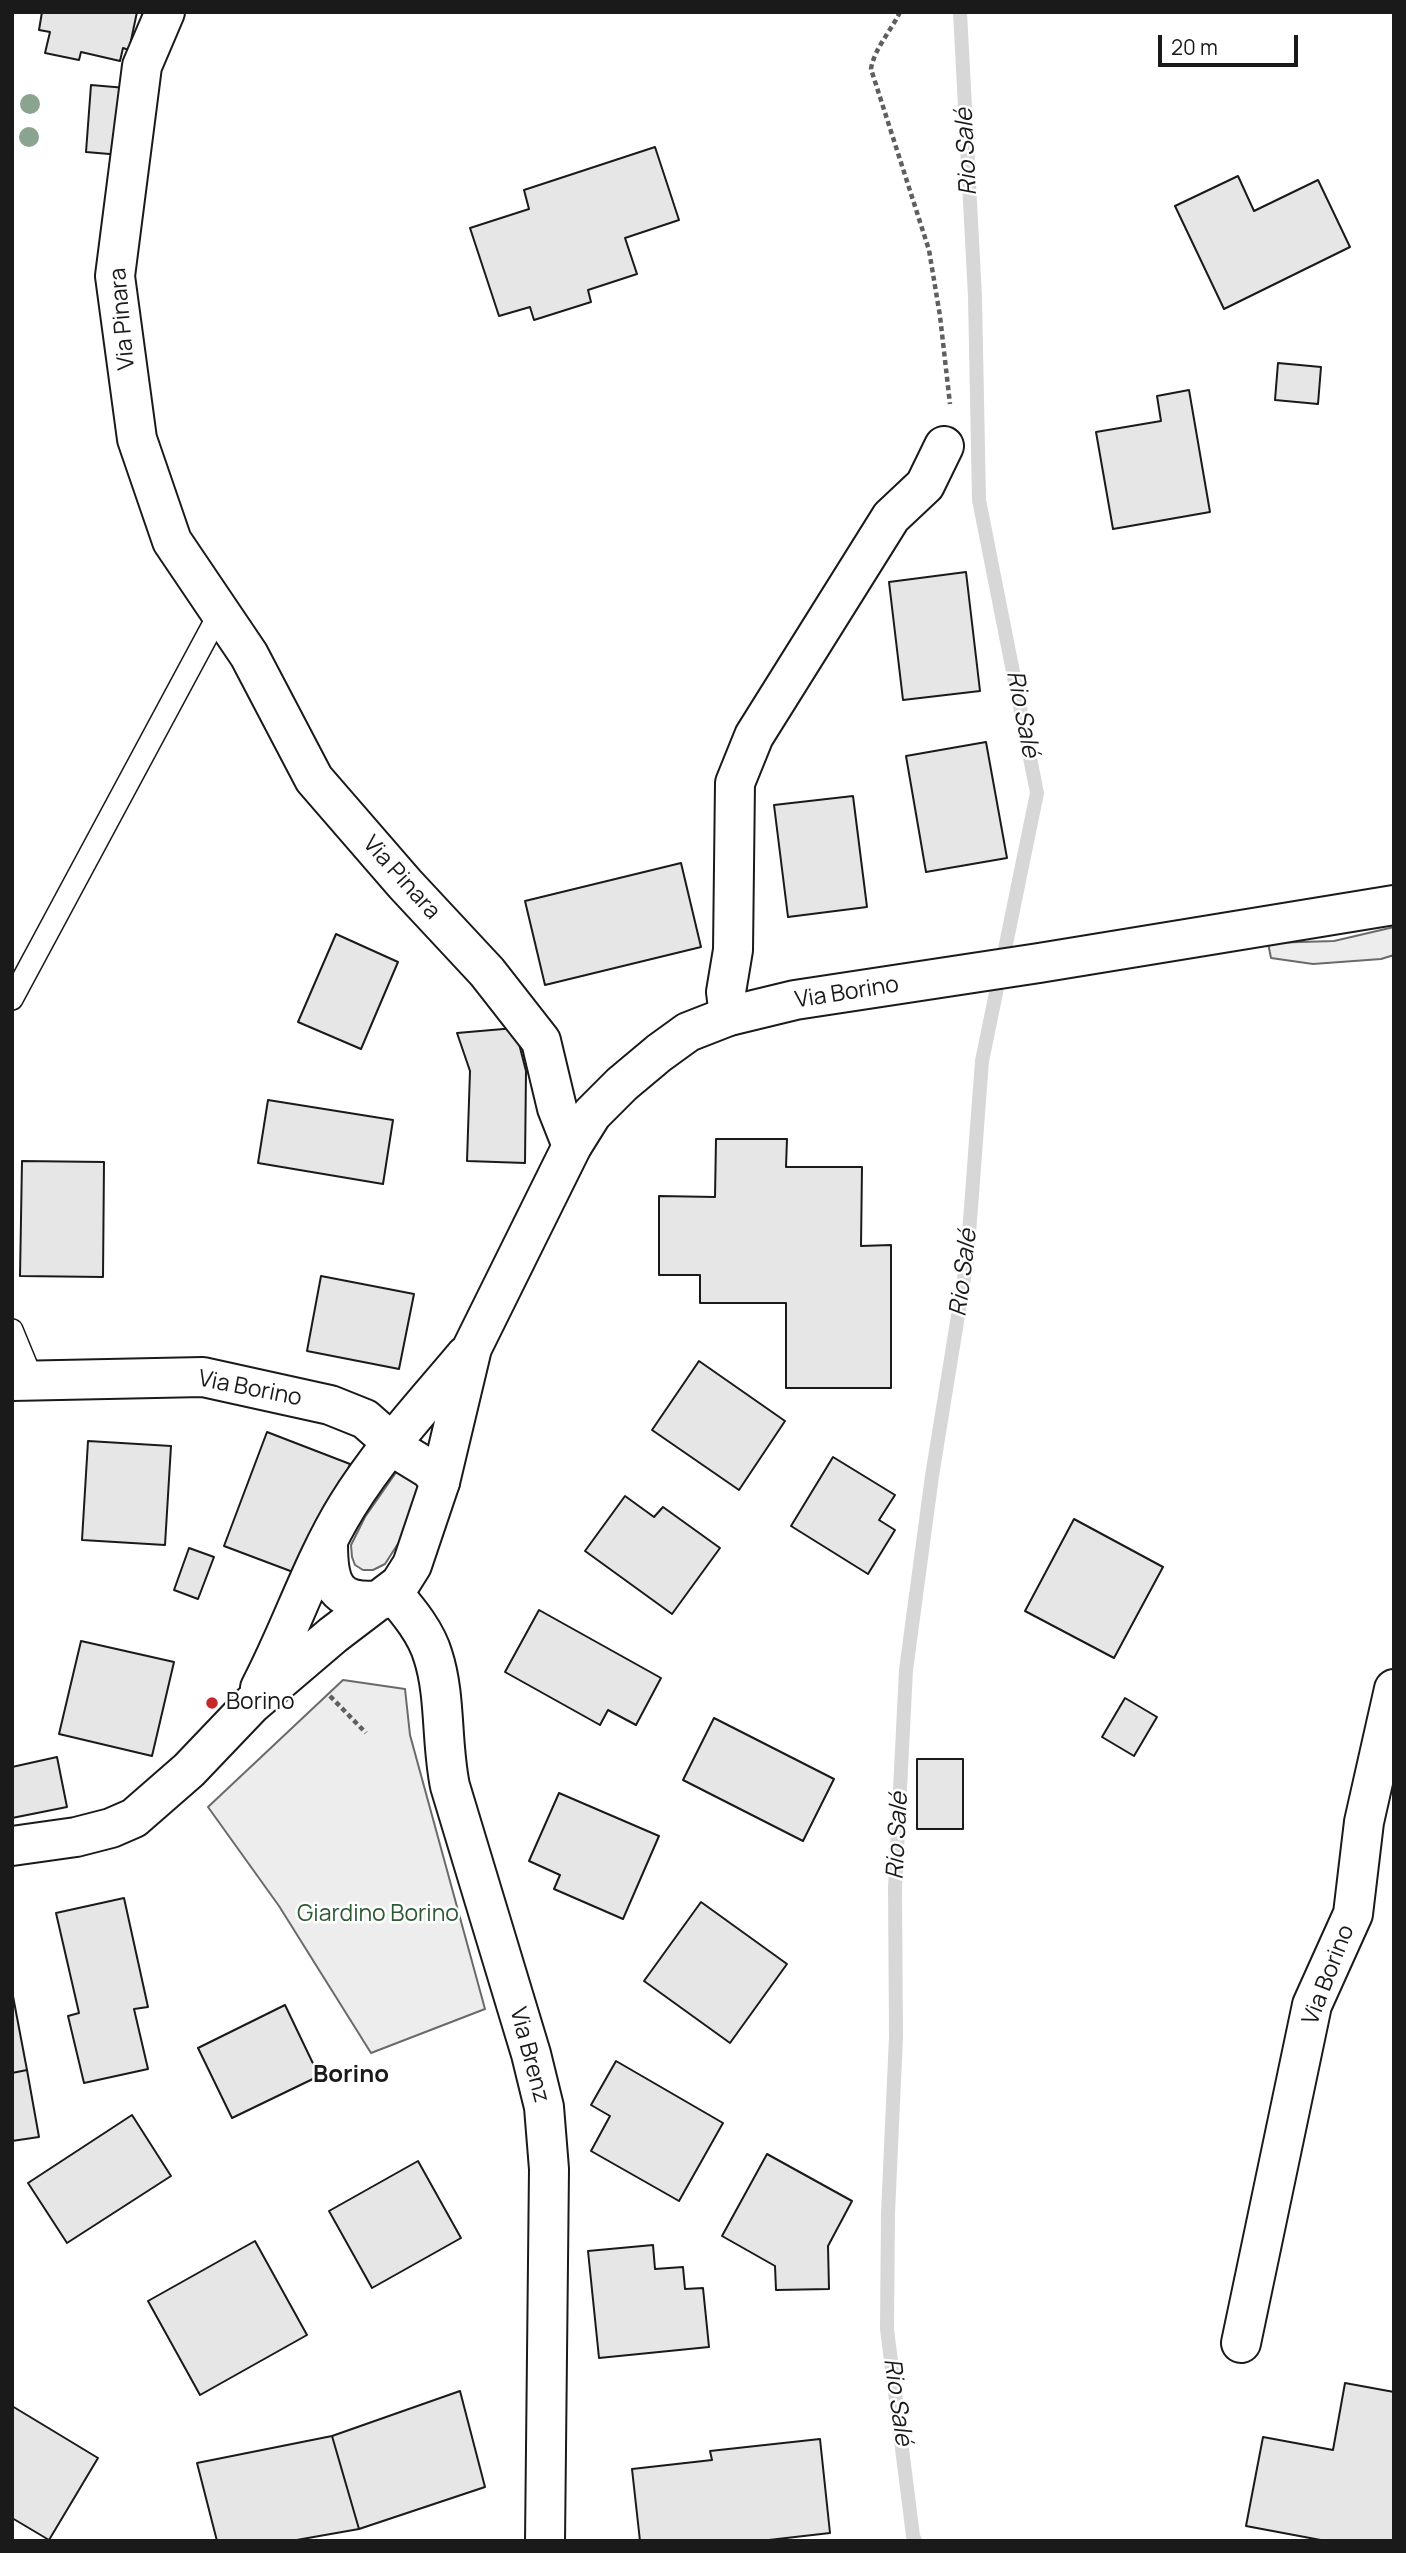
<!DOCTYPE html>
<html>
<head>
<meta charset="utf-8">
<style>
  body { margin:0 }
  #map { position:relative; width:1406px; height:2553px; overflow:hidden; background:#fff; font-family:Manrope,sans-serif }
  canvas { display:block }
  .frame { position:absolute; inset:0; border:14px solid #1a1a1a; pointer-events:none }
  .scale { position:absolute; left:1158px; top:35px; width:140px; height:32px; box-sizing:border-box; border:4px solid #1a1a1a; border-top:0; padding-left:9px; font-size:21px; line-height:24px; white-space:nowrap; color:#1a1a1a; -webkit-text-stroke:5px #fff; paint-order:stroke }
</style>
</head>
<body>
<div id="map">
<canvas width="1406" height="2553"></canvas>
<div class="frame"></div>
<div class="scale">20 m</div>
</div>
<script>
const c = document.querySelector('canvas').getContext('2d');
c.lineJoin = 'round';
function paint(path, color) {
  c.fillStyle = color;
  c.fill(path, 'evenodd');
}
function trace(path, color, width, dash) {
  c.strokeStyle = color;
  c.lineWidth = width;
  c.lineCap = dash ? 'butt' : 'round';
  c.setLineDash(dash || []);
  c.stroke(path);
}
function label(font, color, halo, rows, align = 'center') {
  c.font = font + ' Manrope,sans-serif';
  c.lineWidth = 5;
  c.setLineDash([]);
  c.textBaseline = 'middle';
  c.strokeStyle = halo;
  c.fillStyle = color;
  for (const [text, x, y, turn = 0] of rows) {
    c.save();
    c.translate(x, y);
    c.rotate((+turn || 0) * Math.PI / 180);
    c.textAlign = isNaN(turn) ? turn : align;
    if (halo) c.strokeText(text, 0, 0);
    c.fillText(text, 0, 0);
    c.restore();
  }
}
const built = new Path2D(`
  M1394,927V955L1381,959L1313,964L1271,958L1268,943L1334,941Z
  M397,1471L422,1484L401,1539L385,1564L373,1570H363L355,1565L352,1557L351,1545L365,1517Z
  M343,1680L405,1689L410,1735L485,2009L371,2053L279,1906L208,1807Z`);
paint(built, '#ededed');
trace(built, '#6a6a6a', 2);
trace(new Path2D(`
  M915,2541L913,2536L887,2329L888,2213L896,2037L895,1888L906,1670L932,1476L967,1260L982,1061L1037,793L979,500L975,297L960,12`), '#d7d7d7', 14);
const building = new Path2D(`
  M42,12H137L129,50L123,48L120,61L81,52L79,60L45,53L50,32L39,30Z
  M91,85L126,88L121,155L86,152Z
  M655,147L679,220L625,238L637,274L588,290L591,302L534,320L530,307L499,316L470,228L529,209L524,190Z
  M1238,176L1254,211L1318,180L1350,247L1224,309L1175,206Z
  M1278,363L1321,367L1318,404L1275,400Z
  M1189,390L1210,512L1113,529L1096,432L1161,421L1157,396Z
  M966,572L980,691L903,700L889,582Z
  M986,742L1007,858L926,872L906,756Z
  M853,796L867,907L788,917L774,805Z
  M681,863L701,947L545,985L525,901Z
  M336,934L398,962L361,1049L298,1022Z
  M515,1028L526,1071L525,1163L467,1161L470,1071L457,1033Z
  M268,1100L393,1120L383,1184L258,1163Z
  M716,1139H787L786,1167H862L861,1246L891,1245V1388H786V1303H700V1275H659V1196L715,1197Z
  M22,1161L104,1162L103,1277L20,1276Z
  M321,1276L414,1294L399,1369L307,1351Z
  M699,1361L785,1421L739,1490L652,1430Z
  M267,1432L350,1464L315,1557L293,1572L224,1546Z
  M88,1441L171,1446L165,1545L82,1540Z
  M833,1457L895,1495L879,1520L895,1530L868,1574L791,1526Z
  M625,1496L654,1517L663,1507L720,1548L672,1614L585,1551Z
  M1074,1519L1163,1567L1114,1658L1025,1611Z
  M189,1548L214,1557L198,1599L174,1590Z
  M539,1610L661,1678L636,1725L608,1710L600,1725L505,1672Z
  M81,1641L174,1662L152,1756L59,1734Z
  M1125,1698L1157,1717L1134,1756L1102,1737Z
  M714,1718L834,1779L803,1841L683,1780Z
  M57,1757L67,1807L12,1818V1767Z
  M917,1759H963V1829H917Z
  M559,1793L659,1836L623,1919L554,1889L560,1875L529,1861Z
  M124,1898L148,2007L134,2009L148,2069L84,2083L68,2016L79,2013L56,1913Z
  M701,1902L787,1964L730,2043L644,1981Z
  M12,1991L27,2070L12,2073Z
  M285,2005L319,2076L232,2118L198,2048Z
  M616,2061L723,2123L679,2201L591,2151L610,2116L591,2105Z
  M27,2070L39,2137L12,2141V2073Z
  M132,2115L171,2176L67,2243L28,2183Z
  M767,2154L852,2201L828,2246L829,2289L776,2290L775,2266L722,2236Z
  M418,2161L461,2238L372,2288L329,2211Z
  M255,2241L307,2335L200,2395L148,2301Z
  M653,2245L655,2269L683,2267L685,2289L703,2288L709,2347L599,2358L588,2251Z
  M1345,2383L1394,2392V2541H1326L1246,2526L1263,2437L1333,2450Z
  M460,2391L485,2487L359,2529L332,2436Z
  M12,2406L98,2458L49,2540L12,2518Z
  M332,2436L359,2529L291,2541H217L197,2463Z
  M820,2439L830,2533L760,2541H640L632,2469L712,2460L710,2451Z`);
paint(building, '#e6e6e6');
trace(building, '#1a1a1a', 2);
const lane = new Path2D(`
  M12,999L220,612
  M12,1330L33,1381`);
const street = new Path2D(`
  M165,12L142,66L115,276L137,439L172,541L249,655L314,779L405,884L487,972L541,1041L557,1108L572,1146
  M729,1016L726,992L733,950L735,783L754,736L891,517L925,485L944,446
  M12,1381L203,1377L330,1405L365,1419L406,1455L429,1469L440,1482
  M392,1592C408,1611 426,1632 433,1656C446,1696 441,1743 450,1786L531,2054L544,2107L549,2169L545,2541
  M1241,2343L1312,2005L1353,1914L1364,1822L1394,1689`);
const secondary = new Path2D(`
  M328,1544C328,1584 335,1605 381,1600
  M260,1688C291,1629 312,1563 347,1506C381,1451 425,1404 466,1355
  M12,1846L76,1837L111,1828L134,1818L189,1770L252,1704L333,1635L400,1584L412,1565L440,1482L472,1348L572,1146L592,1114L622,1084L659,1053L688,1032L729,1016L795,1000L1039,963L1394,905`);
trace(lane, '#1a1a1a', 24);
trace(street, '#1a1a1a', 42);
trace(secondary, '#1a1a1a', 42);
trace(new Path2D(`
  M900,12C891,31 874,49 871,69L929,250L940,316L950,404
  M330,1696L366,1733`), '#5f5f5f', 4.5, [5, 3.5]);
trace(lane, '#fff', 21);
trace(street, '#fff', 38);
trace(secondary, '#fff', 38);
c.fillStyle = '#8aa48f';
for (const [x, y] of [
  [30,104],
  [29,137]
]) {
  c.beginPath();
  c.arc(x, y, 10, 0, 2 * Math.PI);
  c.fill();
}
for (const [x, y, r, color] of [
  [212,1703,7,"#c62828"]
]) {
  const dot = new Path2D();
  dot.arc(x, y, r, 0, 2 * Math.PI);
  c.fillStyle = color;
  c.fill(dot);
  trace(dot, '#fff', 2.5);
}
label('23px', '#1a1a1a', '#fff', [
  ["Via Pinara",123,319,-95],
  ["Via Pinara",401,878,48],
  ["Via Borino",847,993,-9],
  ["Via Borino",250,1389,11],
  ["Via Borino",1329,1975,-69],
  ["Via Brenz",529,2055,75]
]);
label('23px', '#1a1a1a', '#fff', [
  ["Borino",226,1703]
], 'left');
label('23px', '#2b5a34', '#fff', [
  ["Giardino Borino",378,1915]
]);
label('italic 24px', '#1a1a1a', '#fff', [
  ["Rio Salé",967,152,-93],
  ["Rio Salé",1022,714,79],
  ["Rio Salé",964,1273,-83],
  ["Rio Salé",898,1836,-87],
  ["Rio Salé",897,2402,82]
]);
label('bold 24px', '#1a1a1a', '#fff', [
  ["Borino",351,2075]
]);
</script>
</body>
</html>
